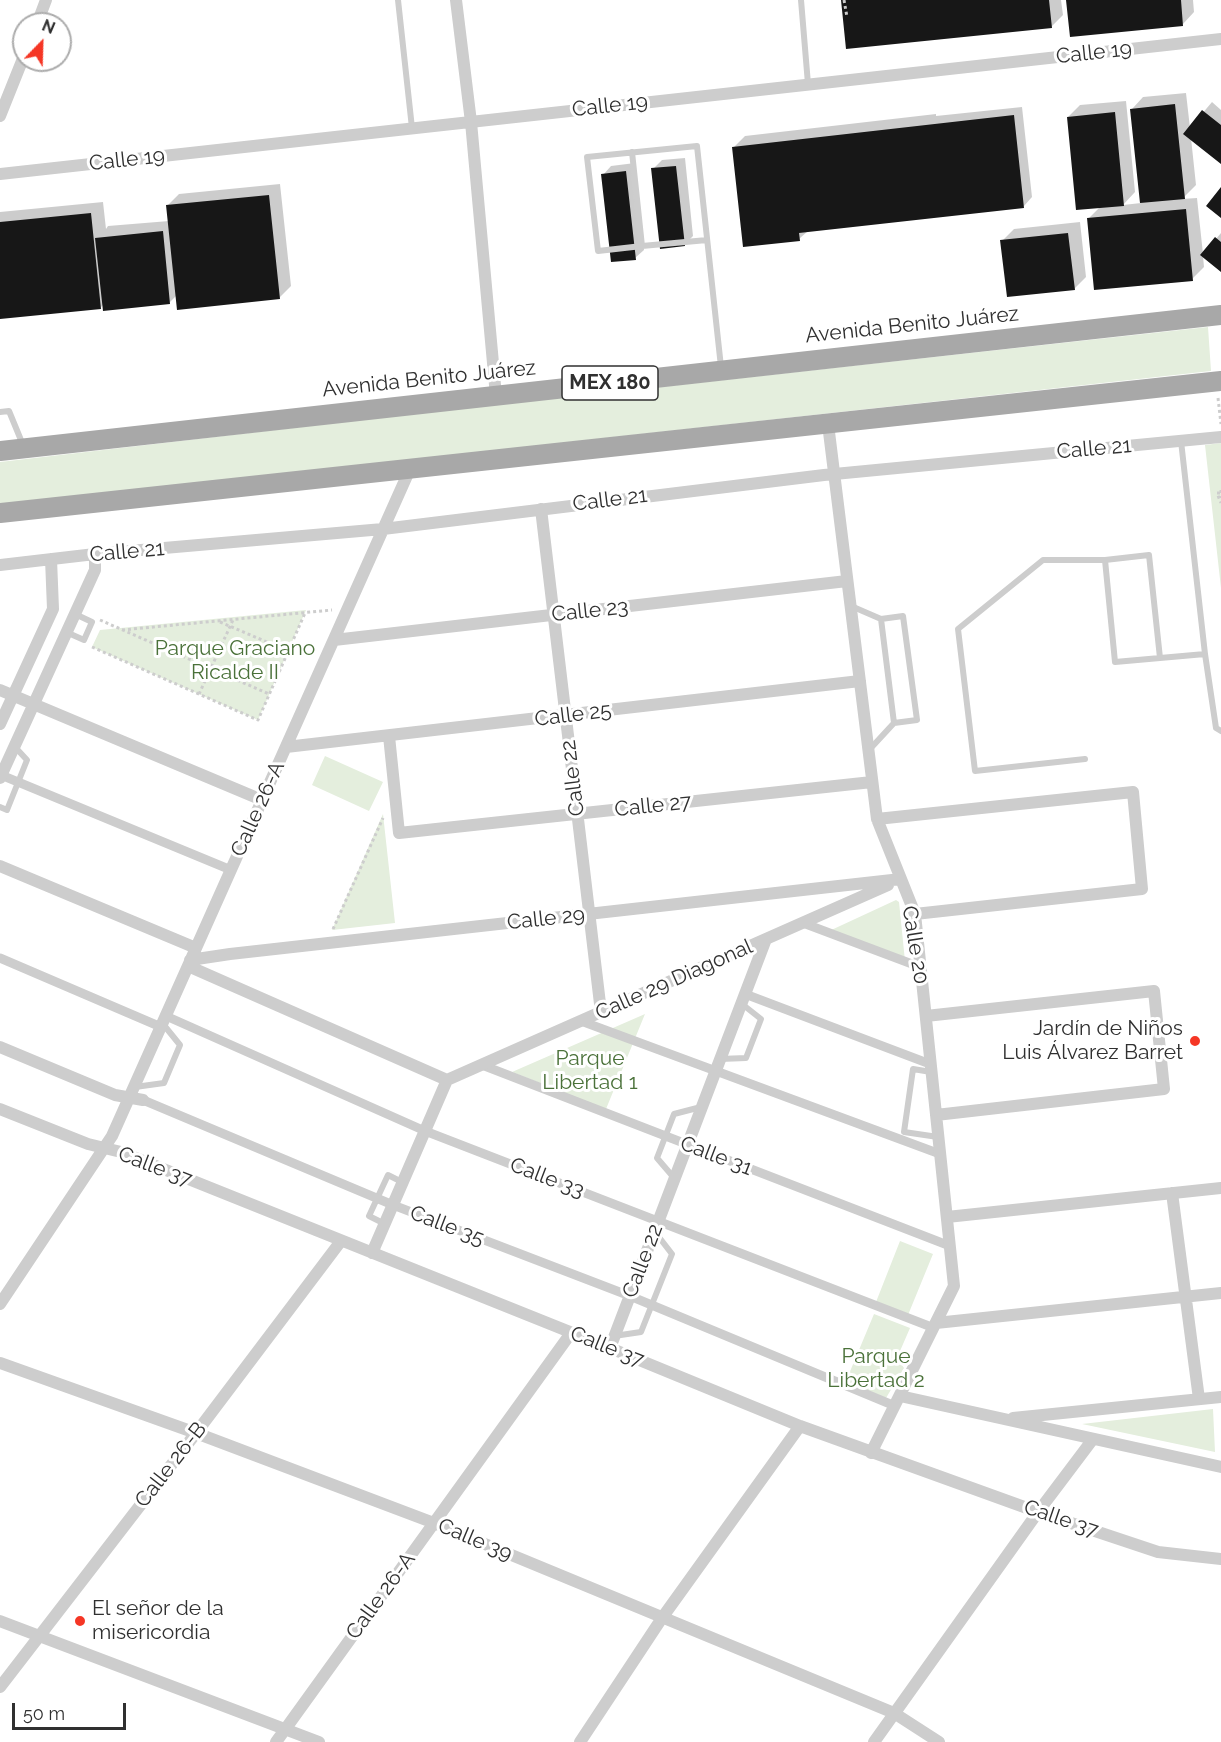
<!DOCTYPE html>
<html>
<head>
<meta charset="utf-8">
<style>
  body { margin:0 }
  #map { position:relative; width:1221px; height:1742px; overflow:hidden; background:#fff; font-family:Raleway,sans-serif }
  canvas { display:block }
  .north { position:absolute; left:12px; top:12px; width:60px; height:60px; box-sizing:border-box; background:#fff; border:2px solid #acacac; border-radius:50%; rotate:23deg; font-size:16px; font-weight:700; line-height:24px; text-align:center; color:#303030 }
  .north::after { content:''; display:block; margin:auto; width:21px; height:27px; background:#f53625; clip-path:polygon(50% 0,100% 100%,50% 72%,0 100%) }
  .scale { position:absolute; left:12px; top:1703px; width:114px; height:27px; box-sizing:border-box; border:3px solid #303030; border-top:0; padding-left:8px; font-size:18px; line-height:21px; white-space:nowrap; color:#303030; -webkit-text-stroke:4px #fff; paint-order:stroke }
</style>
</head>
<body>
<div id="map">
<canvas width="1221" height="1742"></canvas>
<div class="north">N</div>
<div class="scale">50 m</div>
</div>
<script>
const c = document.querySelector('canvas').getContext('2d');
c.lineJoin = 'round';
function paint(path, color) {
  c.fillStyle = color;
  c.fill(path, 'evenodd');
}
function trace(path, color, width, dash) {
  c.strokeStyle = color;
  c.lineWidth = width;
  c.lineCap = dash ? 'butt' : 'round';
  c.setLineDash(dash || []);
  c.stroke(path);
}
function label(font, color, halo, rows, align = 'center') {
  c.font = font + ' Raleway,sans-serif';
  c.lineWidth = 6;
  c.setLineDash([]);
  c.textBaseline = 'middle';
  c.strokeStyle = halo;
  c.fillStyle = color;
  for (const [text, x, y, turn = 0] of rows) {
    c.save();
    c.translate(x, y);
    c.rotate((+turn || 0) * Math.PI / 180);
    c.textAlign = isNaN(turn) ? turn : align;
    if (halo) c.strokeText(text, 0, 0);
    c.fillText(text, 0, 0);
    c.restore();
  }
}
paint(new Path2D(`
  M1208,327L1211,371L0,505V462L404,415Z
  M1221,443V588L1205,445Z
  M306,610L258,720L92,647L100,630Z
  M325,756L383,782L369,811L312,785Z
  M383,814L395,923L332,930Z
  M896,900L899,902L905,961L827,932Z
  M645,1014L606,1109L512,1072Z
  M900,1241L933,1254L908,1315L876,1302Z
  M874,1314L910,1328L897,1358L904,1368L886,1398L846,1381Z
  M1213,1409L1215,1452L1082,1424Z`), '#e4eedd');
paint(new Path2D(`
  M843,0H1061L1063,15L1051,27Z
  M1067,0H1193L1194,12L1183,24Z
  M1186,93L1190,128L1212,102L1221,110V162L1191,138L1196,185L1182,199L1197,198L1203,254L1221,233V270L1203,256L1204,267L1192,279L1088,219L1101,206L1068,117L1080,105L1126,101L1135,192L1123,205L1141,203L1132,109L1143,97Z
  M1022,107L1032,197L1024,206L808,231L799,239L734,147L745,136L936,114V116Z
  M685,158L693,236L684,245L653,169L662,160Z
  M635,163L644,250L635,258L603,175L611,166Z
  M280,184L291,286L279,298L177,295L169,303L103,305L100,308L0,317V212L103,202L106,229L108,226L169,221L167,206L179,194Z
  M1080,222L1086,277L1074,289L1002,241L1014,229Z`), '#0003');
paint(new Path2D(`
  M841,0H1049L1052,28L846,49Z
  M1066,0H1181L1183,26L1070,37Z
  M1175,104L1185,199L1140,203L1130,109Z
  M1202,110L1221,125V164L1183,134Z
  M1115,112L1124,206L1076,210L1067,117Z
  M1014,115L1024,208L799,233L800,241L743,247L732,147Z
  M676,166L685,246L660,249L651,168Z
  M626,171L636,260L611,262L601,174Z
  M1221,187V218L1206,206Z
  M269,195L280,299L177,310L166,205Z
  M1186,209L1193,281L1094,290L1087,218Z
  M91,213L101,309L0,319V222Z
  M163,231L170,304L103,311L95,238Z
  M1068,233L1075,290L1007,297L1000,240Z
  M1215,237L1221,242V272L1200,255Z`), '#171717');
trace(new Path2D(`
  M844,0L847,17
  M1218,398L1221,424
  M1221,490V498
  M1220,493H1217L1221,503
  M100,620L269,694
  M220,622L288,651
  M122,630L332,610
  M92,647L258,720L305,613
  M199,694L233,620
  M333,929L383,818`), '#cdcdcd', 3, [3, 3]);
trace(new Path2D(`
  M398,0L412,128
  M801,0L808,84
  M632,152L642,246L707,240
  M642,246L598,251L587,157L697,146L721,367
  M0,412L9,411L23,445
  M1181,441L1205,654L1216,728L1221,731
  M851,606L881,619L903,616L917,720L894,723L881,619
  M66,632L84,640L92,622L75,614
  M1160,658L1115,662L1105,560L1149,555L1160,658L1205,654
  M870,749L894,723
  M1085,759L975,771L958,629L1043,560H1105
  M0,807L7,810L27,760L15,747
  M720,1059L746,1058L761,1019L742,1004
  M931,1072L913,1069L904,1132L938,1137
  M135,1087L164,1083L180,1045L163,1024
  M675,1179L657,1158L674,1114L701,1107
  M385,1224L369,1216L388,1175L402,1182
  M614,1336L641,1332L672,1254L655,1232`), '#cdcdcd', 6);
trace(new Path2D(`
  M1,775L231,870
  M803,923L920,967
  M0,958L161,1027
  M745,994L930,1064
  M166,1016L425,1131L934,1328
  M581,1021L940,1154
  M482,1065L950,1246
  M143,1100L393,1205L630,1296L895,1406`), '#cdcdcd', 9);
trace(new Path2D(`
  M456,0L471,122L496,396
  M37,24L46,0
  M0,116L24,56
  M0,174L1221,39
  M828,424L877,819L915,914L954,1286L871,1453
  M541,509L601,1012
  M0,565L95,554L383,529L824,475L1221,437
  M334,640L847,581
  M0,690L262,800
  M0,724L53,609L51,559
  M389,736L399,833L872,782
  M286,747L860,681
  M0,778L95,570V554
  M877,819L1133,792L1142,889L915,914
  M0,866L196,948
  M190,960L230,954L901,879
  M188,966L447,1080
  M926,1016L1154,991L1164,1089L936,1115
  M0,1047L115,1095L143,1100
  M447,1080L888,885
  M0,1109L88,1144L121,1152L610,1348L800,1426L1038,1512L1158,1552L1221,1559
  M1172,1193L1199,1399
  M947,1217L1221,1188
  M372,1253L447,1080
  M0,1304L112,1136L410,469
  M936,1323L1221,1293
  M610,1348L766,939
  M0,1363L196,1433L434,1523L894,1713L939,1742
  M900,1396L1221,1467
  M1013,1418L1221,1397
  M0,1621L319,1742
  M0,1687L196,1433L341,1241
  M276,1742L571,1333
  M580,1742L662,1618L800,1426
  M874,1742L1038,1512L1093,1439`), '#cdcdcd', 12);
trace(new Path2D(`
  M0,451L1221,315
  M0,513L1221,381`), '#a8a8a8', 20);
for (const [x, y, r, color] of [
  [1195,1041,6,"#f53625"],
  [80,1621,6,"#f53625"]
]) {
  const dot = new Path2D();
  dot.arc(x, y, r, 0, 2 * Math.PI);
  c.fillStyle = color;
  c.fill(dot);
  trace(dot, '#fff', 2);
}
for (const [x, y, w] of [
  [610,383,96]
]) {
  const box = new Path2D();
  box.roundRect(x - w / 2, y - 17, w, 34, 4.5);
  c.fillStyle = '#fff';
  c.fill(box);
  trace(box, '#303030', 1.5);
}
label('bold 20px', '#303030', null, [
  ["MEX 180",610,383]
]);
label('21px', '#303030', '#fff', [
  ["Calle 19",1094,53,-6],
  ["Calle 19",610,106,-6],
  ["Calle 19",127,160,-6],
  ["Avenida Benito Juárez",912,325,-6],
  ["Avenida Benito Juárez",429,379,-6],
  ["Calle 21",1094,449,-5],
  ["Calle 21",610,500,-7],
  ["Calle 21",127,552,-5],
  ["Calle 23",590,611,-6],
  ["Calle 25",573,715,-7],
  ["Calle 22",573,778,-97],
  ["Calle 27",653,806,-6],
  ["Calle 26-A",258,809,-66],
  ["Calle 29",546,919,-6],
  ["Calle 20",915,945,81],
  ["Calle 29 Diagonal",674,980,-24],
  ["Calle 31",716,1156,21],
  ["Calle 37",155,1167,21],
  ["Calle 33",547,1178,21],
  ["Calle 35",447,1226,21],
  ["Calle 22",643,1261,-69],
  ["Calle 37",607,1347,22],
  ["Calle 26-B",171,1465,-52],
  ["Calle 37",1061,1519,19],
  ["Calle 39",475,1540,23],
  ["Calle 26-A",381,1596,-54]
]);
label('21px', '#4a7139', '#fff', [
  ["Parque Graciano",235,649],
  ["Ricalde II",235,673],
  ["Parque",590,1059],
  ["Libertad 1",590,1083],
  ["Parque",876,1357],
  ["Libertad 2",876,1381]
]);
label('21px', '#303030', '#fff', [
  ["Jardín de Niños",1183,1029],
  ["Luis Álvarez Barret",1183,1053],
  ["El señor de la",92,1609,"left"],
  ["misericordia",92,1633,"left"]
], 'right');
</script>
</body>
</html>
